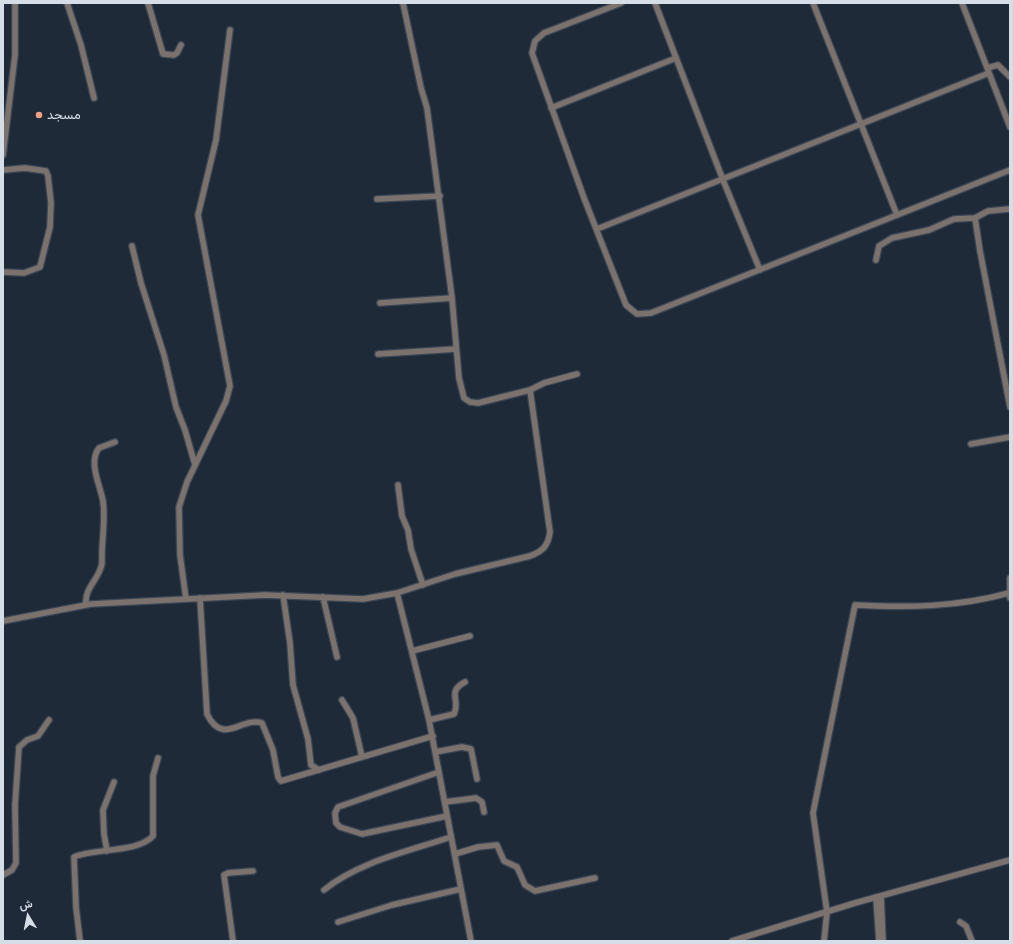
<!DOCTYPE html>
<html>
<head>
<meta charset="utf-8">
<style>
  body { margin:0 }
  #map { position:relative; width:1013px; height:944px; overflow:hidden; background:#1f2a39; font-family:Arial,Vazirmatn,sans-serif }
  canvas { display:block }
  .frame { position:absolute; inset:0; border:4px solid #d5dde7; pointer-events:none }
  .north { position:absolute; left:8px; top:896px; width:40px; height:40px; -webkit-text-stroke:3px #1f2a39; paint-order:stroke; rotate:350deg; font-size:11px; font-weight:700; line-height:16px; text-align:center; color:#d5dde7 }
  .north::after { content:''; display:block; margin:auto; width:14px; height:18px; background:#d5dde7; clip-path:polygon(50% 0,100% 100%,50% 72%,0 100%) }
</style>
</head>
<body>
<div id="map">
<canvas width="1013" height="944"></canvas>
<div class="frame"></div>
<div class="north">ش</div>
</div>
<script>
const c = document.querySelector('canvas').getContext('2d');
c.lineJoin = 'round';
function trace(path, color, width, dash) {
  c.strokeStyle = color;
  c.lineWidth = width;
  c.lineCap = dash ? 'butt' : 'round';
  c.setLineDash(dash || []);
  c.stroke(path);
}
function label(font, color, halo, rows, align = 'center') {
  c.font = font + ' Arial,Vazirmatn,sans-serif';
  c.lineWidth = 3;
  c.setLineDash([]);
  c.textBaseline = 'middle';
  c.strokeStyle = halo;
  c.fillStyle = color;
  for (const [text, x, y, turn = 0] of rows) {
    c.save();
    c.translate(x, y);
    c.rotate((+turn || 0) * Math.PI / 180);
    c.textAlign = isNaN(turn) ? turn : align;
    if (halo) c.strokeText(text, 0, 0);
    c.fillText(text, 0, 0);
    c.restore();
  }
}
const minor = new Path2D(`
  M67,3L81,45L94,98
  M148,3L163,54L174,55L177,53L181,45
  M403,3L421,88L427,108L452,298L459,378L464,398L470,402L478,403L530,390L544,383L577,374
  M621,3L544,33L535,41L532,53L584,198L626,305L637,314L651,313L1010,170
  M655,3L723,180L760,270
  M813,3L897,215
  M962,3L1010,127
  M987,68L998,65L1010,77
  M551,108L676,58
  M3,155L15,55V3
  M3,170L25,168L46,171L48,176L51,203L50,227L40,267L24,273L3,272
  M377,199L440,196
  M975,218L980,251L1010,407
  M597,229L989,73
  M132,246L141,283L164,355L176,407L185,430L195,465
  M876,260L879,246L892,238L929,230L954,219L975,218L988,211L1010,209
  M380,303L452,298
  M378,354L456,349
  M971,444L1010,437
  M398,485L402,516L408,530L411,549L423,585
  M1010,578V598
  M397,593L429,720L471,941
  M283,595L290,643L293,685L308,739L311,765L319,770
  M323,597L337,657
  M200,598L207,714C223,747 242,716 262,723L273,750L278,777L281,781L433,736
  M186,599L180,555L179,507L187,482L226,401L230,386L198,215L216,140L230,30
  M86,605C84,587 100,579 102,563C101,543 106,521 103,501C100,485 88,462 99,448L115,442
  M3,621L91,604L265,595L363,599L397,593L455,574L530,556C543,551 548,546 550,532L530,390
  M412,651L470,636
  M342,700L353,718L362,757
  M429,720L454,714C461,700 446,692 465,682
  M435,752L462,747L471,749L477,779
  M439,772L338,807L335,813L336,823L340,827L362,834L447,816
  M445,802L476,798L482,802L484,812
  M107,851L104,834L103,810L114,782
  M455,854L478,847L497,845L504,861L517,867L525,885L535,891L595,878
  M3,875L12,870L16,863L15,805L19,747L27,740L38,736L49,720
  M324,890C358,862 409,851 451,837
  M881,896L883,941
  M876,897L879,941
  M338,922L392,905L461,889
  M960,922L966,926L972,941
  M80,941L76,907L74,857C93,848 138,853 153,836V776L158,758
  M233,941L224,875L228,873L253,871
  M732,941L855,903L1010,860
  M824,941L827,912L813,813L855,605C908,608 958,607 1009,593`);
trace(minor, '#3c4755', 8);
trace(minor, '#7b716d', 5.5);
for (const [x, y, r, color] of [
  [39,115,4,"#f39f84"]
]) {
  const dot = new Path2D();
  dot.arc(x, y, r, 0, 2 * Math.PI);
  c.fillStyle = color;
  c.fill(dot);
  trace(dot, '#1f2a39', 1.5);
}
label('13px', '#d5dde7', '#1f2a39', [
  ["مسجد",47,115]
], 'left');
</script>
</body>
</html>
